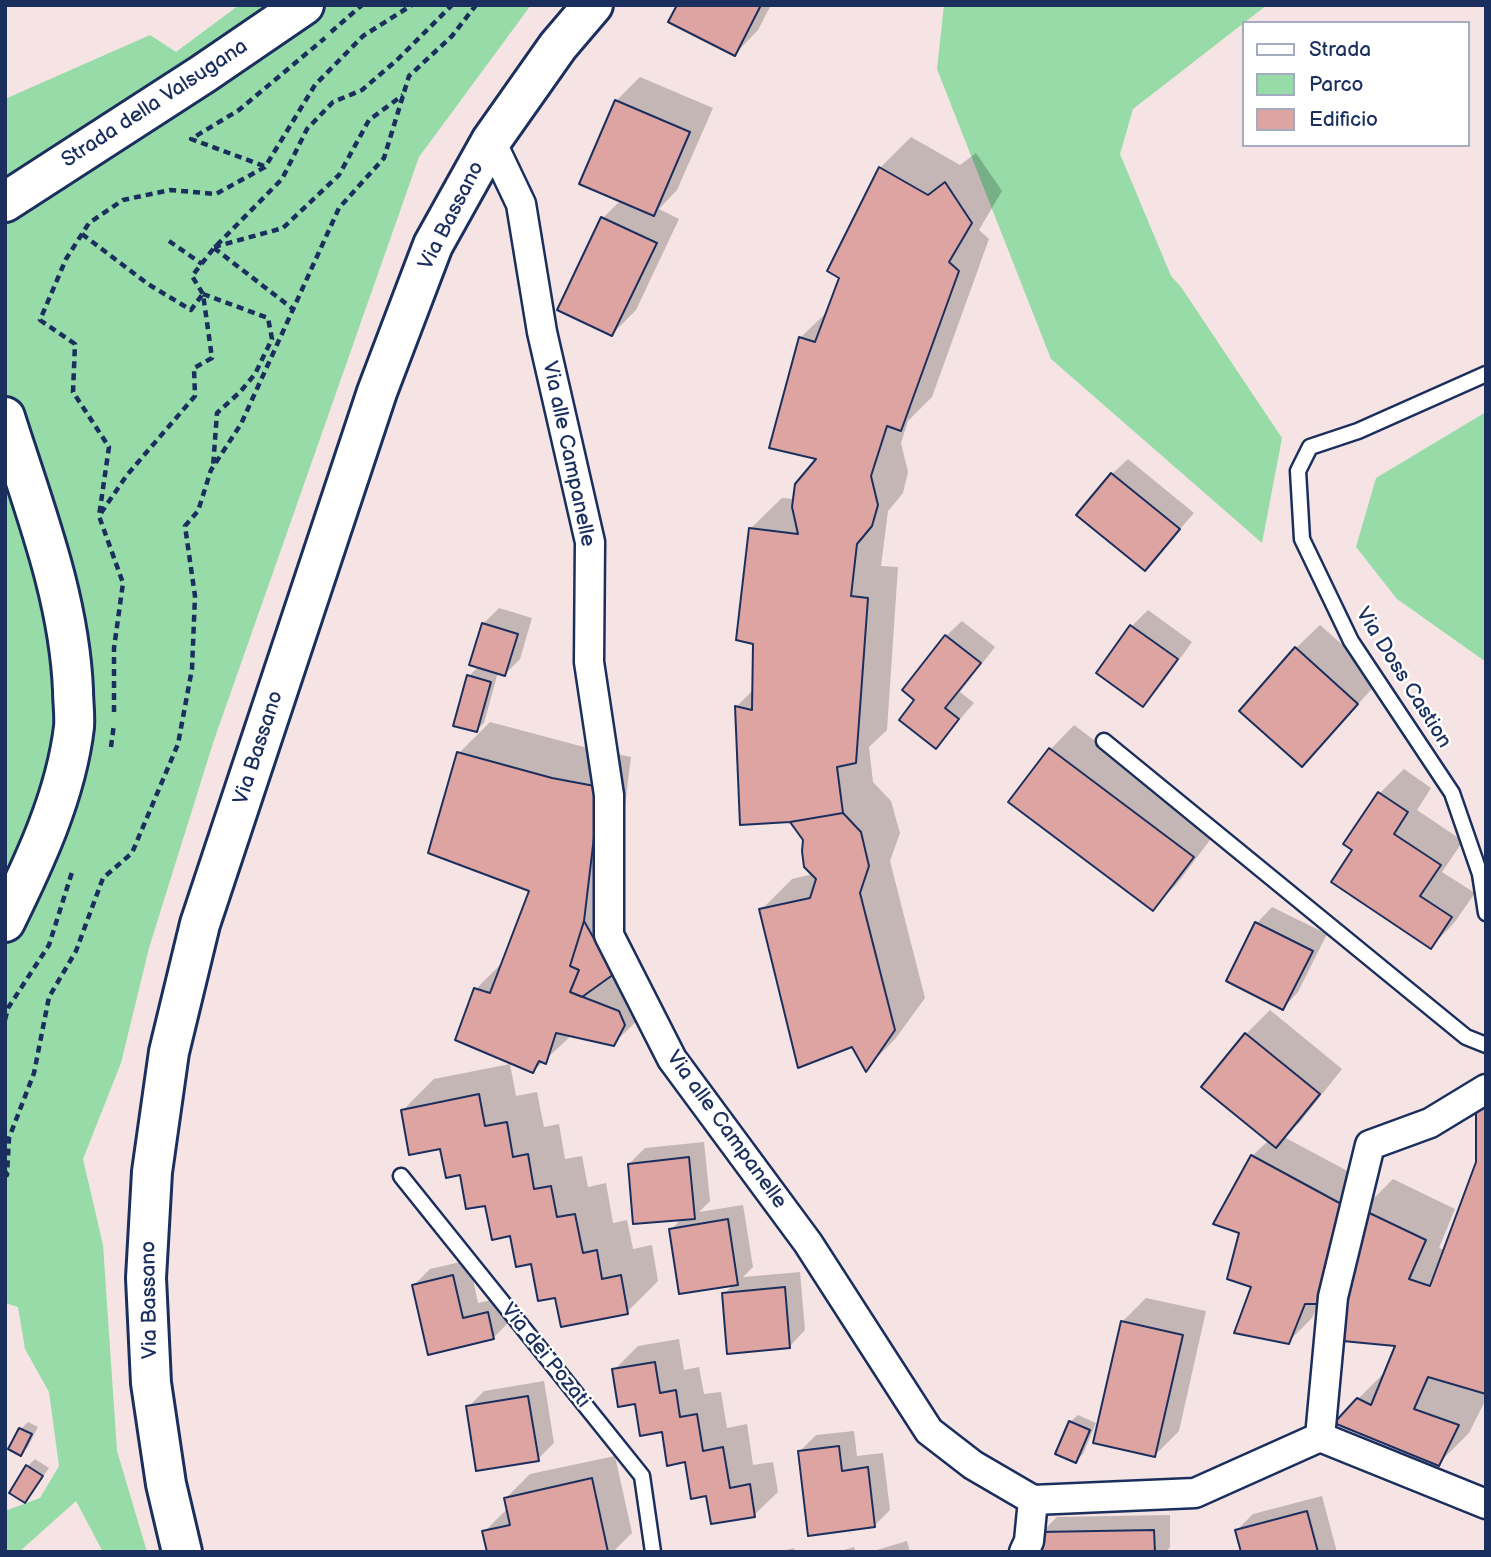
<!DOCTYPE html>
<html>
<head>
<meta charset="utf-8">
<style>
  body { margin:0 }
  #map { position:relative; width:1491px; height:1557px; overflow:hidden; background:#f5e4e3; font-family:"Balsamiq Sans",sans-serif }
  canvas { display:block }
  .frame { position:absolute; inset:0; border:7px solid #1b2f5e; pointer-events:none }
  .legend { position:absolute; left:1242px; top:21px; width:228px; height:126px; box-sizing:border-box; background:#fff; border:2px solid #a4acbf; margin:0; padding:9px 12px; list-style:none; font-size:21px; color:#1b2f5e }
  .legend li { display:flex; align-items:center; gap:14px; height:35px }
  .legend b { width:35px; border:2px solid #a4acbf }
</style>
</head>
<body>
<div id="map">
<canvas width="1491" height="1557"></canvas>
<div class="frame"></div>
<ul class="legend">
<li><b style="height:9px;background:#fff"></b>Strada</li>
<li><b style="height:19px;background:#96dba8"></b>Parco</li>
<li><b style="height:19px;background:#dea4a2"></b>Edificio</li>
</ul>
</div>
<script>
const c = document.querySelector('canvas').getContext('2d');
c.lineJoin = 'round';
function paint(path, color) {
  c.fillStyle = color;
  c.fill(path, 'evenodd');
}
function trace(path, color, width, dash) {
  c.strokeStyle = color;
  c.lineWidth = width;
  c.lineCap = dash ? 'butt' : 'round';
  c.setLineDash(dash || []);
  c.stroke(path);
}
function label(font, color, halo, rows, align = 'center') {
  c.font = font + ' "Balsamiq Sans",sans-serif';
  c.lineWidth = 5;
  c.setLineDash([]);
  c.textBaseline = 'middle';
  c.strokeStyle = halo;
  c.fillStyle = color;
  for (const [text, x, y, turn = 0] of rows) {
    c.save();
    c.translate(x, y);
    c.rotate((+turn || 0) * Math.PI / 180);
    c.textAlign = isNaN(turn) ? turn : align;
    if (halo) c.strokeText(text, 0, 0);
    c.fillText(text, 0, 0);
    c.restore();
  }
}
paint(new Path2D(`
  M239,5H531L419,157L213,743L149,948L121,1063L83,1159L103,1245L117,1451L147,1552H103L76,1501L19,1552H5V1511L40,1498L59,1466L49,1392L25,1349L18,1307L5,1303V99L150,35L176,52Z
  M944,5H1267L1133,109L1120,154L1171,276L1181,287L1282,438L1262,543L1051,359L937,69Z
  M1486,412V662L1397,599L1356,547L1376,478Z`), '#96dba8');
paint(new Path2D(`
  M679,5H771L758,30L735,54Z
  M640,77L713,108L677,190L659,209L679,219L636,310L612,334L559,309L603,218L621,200L616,101Z
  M911,137L960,165L976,153L1002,191L979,230L989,239L932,397L908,421L901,443L908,472L903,493L888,511L881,566L898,567L887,730L869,747L873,782L891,801L900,833L890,861L925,998L896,1038L866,1069L853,1044L761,910L792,879L813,874L805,840L736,707L754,689L750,529L782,498L795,499L819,458L800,338L829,310L880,168Z
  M1128,459L1194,513L1145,569L1112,474Z
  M499,608L532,618L520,659L505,674L498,672L484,723L476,731L469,676L479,666L483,624Z
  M1148,610L1192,642L1158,689L1143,705L1098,673L1132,626Z
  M962,621L995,647L960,692L974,703L936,747L917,699L946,636Z
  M1320,625L1381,679L1302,765L1296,648Z
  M490,722L584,747L631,757L615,888L606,916L618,968L650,980L656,992L645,1013L613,1044L572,1035L533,1071L476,989L504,961L531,890L459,753Z
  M1074,725L1216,832L1176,885L1152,908L1011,801L1051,749Z
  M1404,769L1431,788L1417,810L1463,841L1442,872L1475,893L1454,923L1431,947L1354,850L1345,844L1380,793Z
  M1272,907L1327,934L1298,992L1283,1008L1228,980L1257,923Z
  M1270,1010L1342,1069L1300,1122L1284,1137L1368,1182L1363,1209L1393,1179L1455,1209L1439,1248L1445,1250L1478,1162L1486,1094V1399L1469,1433L1438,1464L1358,1399L1387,1370L1398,1344L1319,1302L1312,1318L1288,1342L1253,1286L1241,1232L1252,1156L1269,1140L1246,1034Z
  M510,1064L516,1096L537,1092L544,1127L559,1124L565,1159L582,1156L588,1187L606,1183L613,1223L627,1220L633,1249L652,1245L658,1281L627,1312L557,1296L441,1147L403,1110L434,1079Z
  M704,1142L710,1201L699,1212L743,1205L753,1267L743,1277L800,1272L805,1330L790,1346L724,1294L734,1284L671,1230L682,1218L629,1164L645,1148Z
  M469,1260L478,1303L504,1297L509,1322L493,1338L430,1353L414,1285L430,1269Z
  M1146,1298L1206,1311L1179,1431L1155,1455L1122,1322Z
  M679,1339L684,1370L699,1367L704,1394L721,1392L727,1428L747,1424L753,1465L773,1462L778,1492L754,1515L707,1494L687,1460L663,1430L636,1402L614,1370L638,1346Z
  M544,1381L554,1443L538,1459L468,1407L484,1391Z
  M1078,1415L1096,1423L1083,1454L1076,1461L1070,1422Z
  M28,1422L38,1427L28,1447L21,1454V1429Z
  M854,1431L857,1456L883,1453L890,1510L874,1526L800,1451L816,1435Z
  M615,1456L632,1533L613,1552H488L484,1532L508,1508L506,1498L530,1474Z
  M35,1459L49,1468L25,1501L28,1466Z
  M1322,1496L1337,1552H1243L1237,1530L1253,1514Z
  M1170,1515V1547L1166,1552H1041V1533L1057,1517Z
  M907,1541L910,1552H870Z
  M854,1547L856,1552H837Z
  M794,1548L795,1552H779Z`), '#0003');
const building = new Path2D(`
  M677,5H761L735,56L668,22Z
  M615,100L690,132L654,216L579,184Z
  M879,167L928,195L945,182L972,223L949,262L959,271L901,431L887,426L871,476L878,505L872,526L857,544L851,596L868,598L856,763L837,767L843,813L790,822L740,825L735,706L752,710L753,644L736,640L749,528L798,534L792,507L795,484L816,459L769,448L799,337L815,342L839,278L827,271Z
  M601,217L657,243L612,336L557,310Z
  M1111,473L1180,529L1145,571L1076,515Z
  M482,623L518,634L505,676L469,665Z
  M1130,625L1178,659L1143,707L1096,673Z
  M945,635L981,663L945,708L959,719L936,749L899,720L914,700L902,690Z
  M1295,647L1358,704L1302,767L1239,711Z
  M467,675L491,682L477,732L453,726Z
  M1049,748L1194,857L1153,911L1008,802Z
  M457,752L552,778L600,787L584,921L570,966L579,970L570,992L619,1011L625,1025L614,1046L556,1033L546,1064L539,1061L533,1073L455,1040L474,988L490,993L529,891L428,853Z
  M1378,792L1408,812L1394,834L1441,865L1420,896L1452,917L1431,949L1331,882L1352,850L1343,844Z
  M843,813L861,832L869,866L860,893L895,1030L866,1072L852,1047L798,1068L759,909L810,898L816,879L804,867L802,851L803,840L790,822Z
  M584,921L614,974L582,997L570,992L579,970L570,966Z
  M1255,922L1313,951L1283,1010L1226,981Z
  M1245,1033L1320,1094L1276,1148L1201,1087Z
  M479,1094L485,1126L507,1122L513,1157L528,1154L534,1189L551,1186L557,1217L575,1214L583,1253L597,1250L602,1279L621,1275L628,1314L561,1327L555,1298L538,1301L531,1264L516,1267L510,1236L492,1240L485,1206L466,1209L460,1175L446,1178L440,1149L409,1155L401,1110Z
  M1486,1099V1394L1428,1377L1414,1409L1459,1425L1439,1466L1334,1423L1357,1398L1371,1405L1395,1346L1332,1340L1361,1209L1426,1240L1409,1279L1430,1286L1476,1162V1101Z
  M1251,1155L1345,1206L1328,1304H1305L1289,1344L1234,1333L1251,1287L1227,1279L1239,1233L1213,1224Z
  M689,1157L695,1219L633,1224L628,1164Z
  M728,1219L738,1285L679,1294L669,1229Z
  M453,1275L463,1318L488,1312L494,1339L428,1355L412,1285Z
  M785,1287L790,1348L727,1354L722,1293Z
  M1121,1321L1183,1335L1155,1457L1093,1443Z
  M655,1362L660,1393L676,1390L680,1417L697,1414L703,1451L723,1447L730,1488L750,1484L755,1517L711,1524L706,1496L691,1499L685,1462L667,1466L662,1432L640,1436L635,1404L618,1407L612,1369Z
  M528,1396L539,1461L476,1471L466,1406Z
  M1069,1421L1090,1430L1076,1463L1055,1454Z
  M19,1428L32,1434L21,1456L8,1449Z
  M839,1446L842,1471L868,1467L875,1527L808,1536L798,1451Z
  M26,1465L43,1476L25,1503L9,1493Z
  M592,1478L608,1552H487L482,1531L510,1525L504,1498Z
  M1307,1511L1318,1552H1241L1235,1530Z
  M1154,1530L1155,1552H1039V1532Z`);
paint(building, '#dea4a2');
trace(building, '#1b2f5e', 2);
const service = new Path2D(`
  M1486,374L1358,431L1310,447L1298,471L1302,539L1351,641L1452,793L1480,874L1486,913
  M1104,741L1466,1037L1486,1045
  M401,1176L642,1476L653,1552`);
const minor = new Path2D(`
  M491,141L521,204L542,332L590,542L589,662L609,795V935L672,1059L808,1243L929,1431L973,1465L1033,1500L1195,1493L1320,1437L1486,1504
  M1320,1437L1333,1297L1370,1145L1430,1123L1486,1089
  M1024,1552L1029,1541L1033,1500`);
const secondary = new Path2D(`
  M5,202L203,74L304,5
  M5,417C33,506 69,595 73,690C73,702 75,715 74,727C66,795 35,861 5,922
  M182,1552L166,1484L151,1383L146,1278L152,1172L169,1052L200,924L377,392L433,245L491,141L558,46L593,5`);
trace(service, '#1b2f5e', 19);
trace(minor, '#1b2f5e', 33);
trace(secondary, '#1b2f5e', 44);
trace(new Path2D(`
  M331,32L362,5
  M264,166L191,139L239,110L325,38
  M82,234L148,284L191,310L202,295
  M169,241L202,264
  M214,247L283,228L339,175L369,120L403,95
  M214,248L293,309
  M203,294L268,318L272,339L255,374L240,392L217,413L213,467
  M101,513L127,475L195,396L194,368L212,358L203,294L192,276L214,248L282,179L307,129L333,102L362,90L397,60L452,5
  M114,712V648L123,583L99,516L109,447L73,392L75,344L40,320L66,259L89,223L123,200L170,190L216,194L265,167L315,85L363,36L412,5
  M111,747L114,724
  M5,1020L8,1008L49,945L73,869
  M5,1171L7,1175L9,1138L34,1073L49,997L76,951L103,878L132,853L178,744L192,669L195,596L185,526L198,511L211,470L241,424L339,208L384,158L409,76L452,36L476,5`), '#1b2f5e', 4.5, [7, 5]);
trace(service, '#fff', 14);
trace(minor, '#fff', 28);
trace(secondary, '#fff', 38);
label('21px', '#1b2f5e', '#fff', [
  ["Strada della Valsugana",155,104,-33],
  ["Via Bassano",452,216,-63],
  ["Via alle Campanelle",568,454,78],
  ["Via Doss Castion",1403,678,58],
  ["Via Bassano",259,748,-72],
  ["Via alle Campanelle",726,1130,54],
  ["Via Bassano",150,1300,-91],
  ["Via dei Pozati",545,1356,51]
]);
</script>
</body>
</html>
